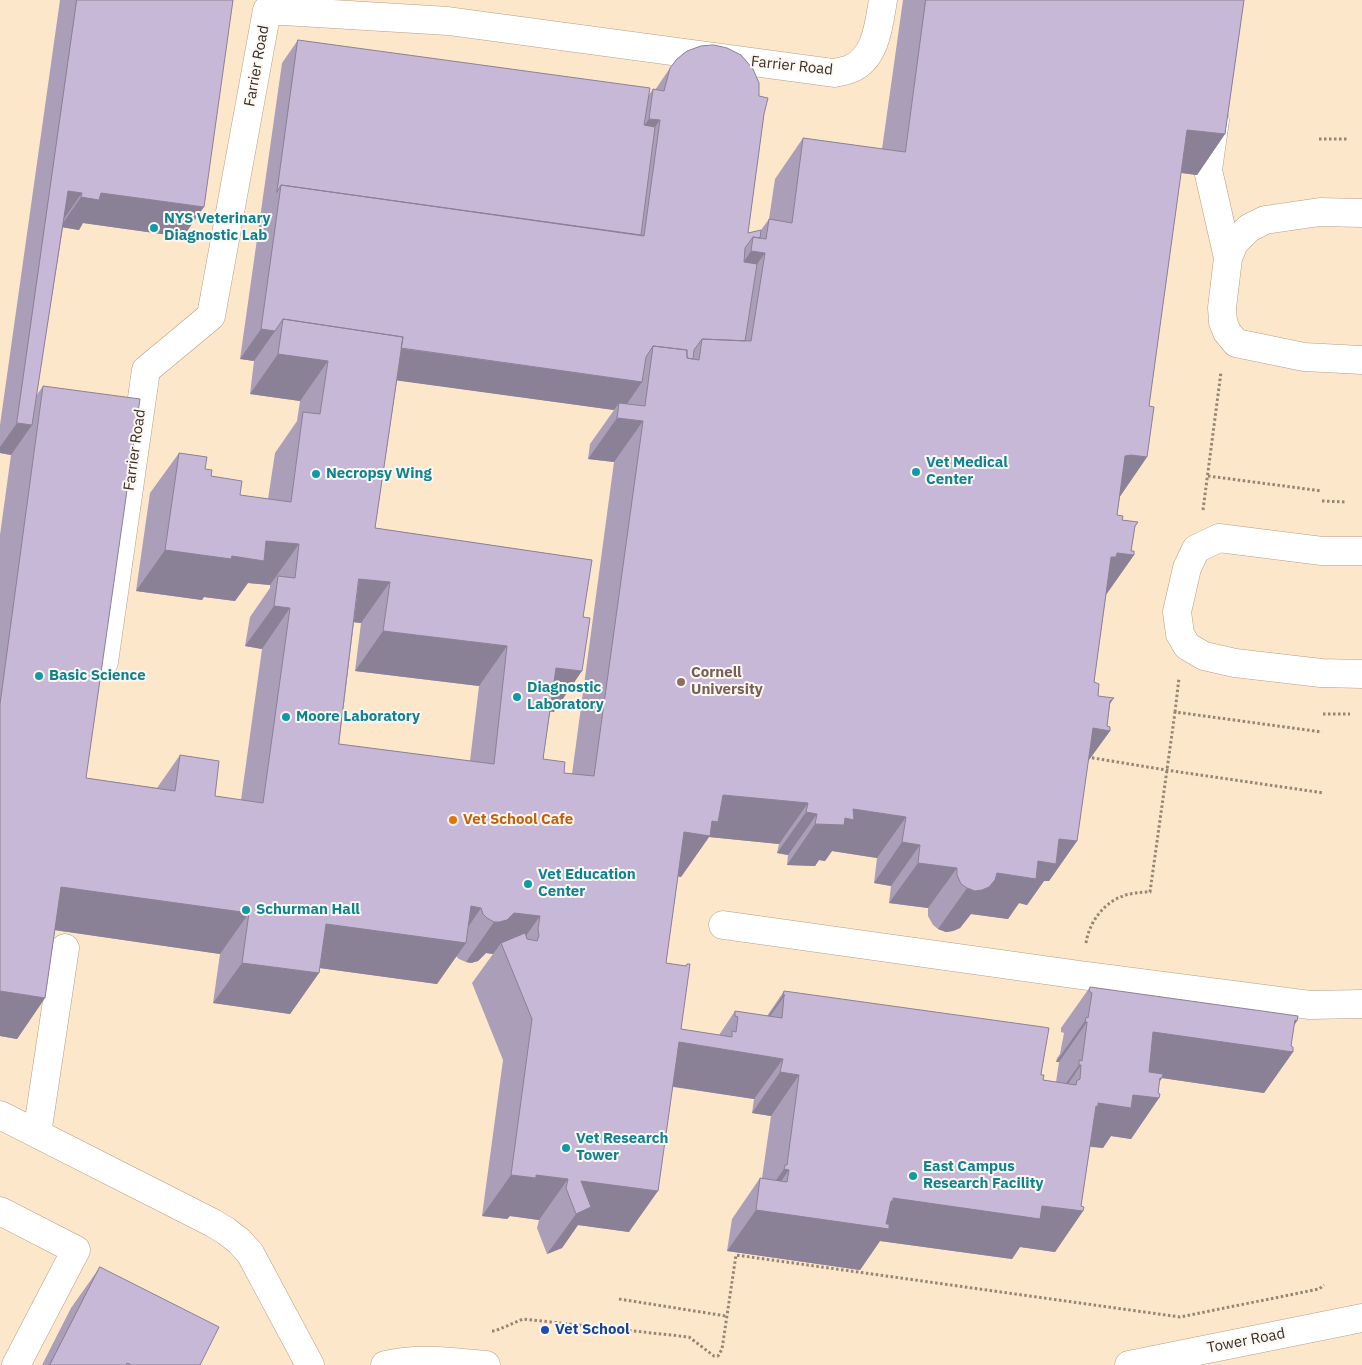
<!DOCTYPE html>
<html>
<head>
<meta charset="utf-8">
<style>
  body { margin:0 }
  canvas { display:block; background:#fde7cb }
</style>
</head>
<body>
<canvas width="1362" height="1365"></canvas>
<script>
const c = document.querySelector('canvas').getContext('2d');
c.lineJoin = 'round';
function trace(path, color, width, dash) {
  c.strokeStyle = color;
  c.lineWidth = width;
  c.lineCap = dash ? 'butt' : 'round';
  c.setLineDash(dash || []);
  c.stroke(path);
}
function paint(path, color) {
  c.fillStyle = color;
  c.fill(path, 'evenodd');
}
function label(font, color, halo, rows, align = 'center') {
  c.font = font + ' "IBM Plex Sans",sans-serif';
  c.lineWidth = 4;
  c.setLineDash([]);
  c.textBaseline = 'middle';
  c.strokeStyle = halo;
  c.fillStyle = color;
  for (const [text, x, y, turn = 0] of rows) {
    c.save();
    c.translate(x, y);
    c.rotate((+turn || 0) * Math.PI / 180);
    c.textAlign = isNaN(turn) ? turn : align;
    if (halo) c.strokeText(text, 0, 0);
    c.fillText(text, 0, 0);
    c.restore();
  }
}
const minor = new Path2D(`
  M1215,120L1208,170L1228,258
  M1362,213L1320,212L1265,220L1249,228L1234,243L1228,258L1222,308L1223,322L1227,332L1236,343L1304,357L1362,360
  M1362,551H1322L1219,538L1196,549L1187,568L1177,612L1180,634L1187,646L1204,656L1235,663L1321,673L1362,674
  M104,662L146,370L211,316L267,10L448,21L834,73C839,72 845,71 850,69C876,59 879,24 883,0
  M723,925L1080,975L1310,1005L1362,1004
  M0,1115L213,1223L226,1231L239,1241L250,1253L310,1365
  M37,1134L65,948
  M0,1211L76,1250L16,1365
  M385,1365C418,1357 452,1362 486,1365
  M1129,1365L1362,1318`);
trace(minor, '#b49f85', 29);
trace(new Path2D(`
  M1319,139H1347
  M1208,476L1322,491
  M1322,501L1347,502
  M1203,510L1221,372
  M1175,712L1179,678
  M1323,714H1350
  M1087,757L1166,770L1324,793
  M1086,943C1089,923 1103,903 1123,896C1131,893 1140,892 1150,892L1175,712L1322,732
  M619,1299L726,1316
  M492,1331H495L523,1319L689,1337L714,1356H718L722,1349L736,1255L1180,1317L1319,1289L1324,1285`), '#958673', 3, [2.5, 2.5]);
trace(minor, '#fff', 28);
paint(new Path2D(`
  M60,0H233L183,237L83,223L79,230L63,227L36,396L43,386L86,778L157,788L180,755L215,796L241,800L262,649L245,646L250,617L270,588V585L248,583L235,601L204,597L202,600L136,591L150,493L179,453L205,469L211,476L240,495L268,499L275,453L297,421L300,401L250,394L254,361L240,359L282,63L298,40L649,95L653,89L655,90L670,68L759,96L764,114L748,233L761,230L769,219L775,179L803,138L882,149L903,0H1244L1225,134L1197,175L1181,173L1149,406L1147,457L1120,496L1117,515L1122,520L1138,522L1135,527L1131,551L1134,555L1106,595L1094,682L1098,696L1110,704L1107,726L1110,731L1088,761L1077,841L1049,881H1044L1027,905L1019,903L1008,919L971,914L960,928L953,931L946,932L938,929L933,925L928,916V908L889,903L891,886L874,883L877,858L832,851L825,861L819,860L815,866L787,865L788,855L777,853L779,844L709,837L681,877L678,876L666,963L685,966L687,964L681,1029L719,1035L735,1011L767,1016L784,991L1041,1075L1043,1080L1056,1082L1059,1062H1056L1057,1058L1060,1054L1064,1033L1061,1032V1028L1090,987L1297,1021L1294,1025L1291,1046L1293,1052L1264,1093L1162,1078L1159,1082L1158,1093L1159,1098L1131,1139L1111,1136L1103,1148L1090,1147L1081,1206L1083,1211L1055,1252L1020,1247L1012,1259L880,1241L860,1270L727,1251L732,1219L760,1178H762L771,1116L752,1113L754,1099L673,1087L629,1232L578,1225L562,1248L547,1254L537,1228L539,1220L510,1216L507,1219L482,1216L503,1060L472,983L493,954L486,953L478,961L471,963L466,962L459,959L456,956L437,984L320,968L319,973L290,1014L213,1003L220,954L55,930L45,998L17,1039L0,1036V535L11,455L0,453V425ZM397,380L614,410L590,444L588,459L614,462L572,774L564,773L543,759L550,712H554L592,560L375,528ZM354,622L361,623L355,671L479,686L470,761L339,744Z
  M100,1267L200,1365H42L71,1308Z`), '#ab9eb9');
paint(new Path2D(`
  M649,119L660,120L639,150L628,148Z
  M1187,130L1225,134L1197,175L1159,170Z
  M68,191L82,193L61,223Z
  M101,193L204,207L183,237L83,223L79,230L60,227L81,197Z
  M751,251L765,253L736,294L723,292Z
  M261,329L275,331L254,361L240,359Z
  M281,332L642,382L622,411L619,403L614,410L327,371L328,361L300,401L250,394L278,354Z
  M617,418L643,421L614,462L588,459Z
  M17,423L32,425L11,455L0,453V447Z
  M1131,455L1147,457L1119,498L1125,456Z
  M1138,522L1114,557L1117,553L1134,555L1105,596L1111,557Z
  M266,541L299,544L270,585L248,583L235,601L204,597L202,600L136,591L165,550L232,556Z
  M359,579L390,582L361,623L331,620Z
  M274,606L290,608L262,649L245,646Z
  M383,631L507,646L479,686L355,671Z
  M556,668L582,671L554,712L528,708Z
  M1114,698L1093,728L1110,731L1081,771L1085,740L1110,701Z
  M723,795L808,803L779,844L709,837L681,877L656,873L684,832Z
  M853,809L906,817L877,858L832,851L825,861L819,860L815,866L787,865L815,824L845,818Z
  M806,812L817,814L788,855L777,853Z
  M1059,839L1077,841L1049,881H1044L1027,905L1019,903L1008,919L971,914L960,928L953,931L946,932L938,929L967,888L997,873L1038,861Z
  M902,842L920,845L891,886L874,883Z
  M918,863L957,868L928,908L889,903Z
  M61,887L249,913L220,954L33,927Z
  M471,906L481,908L458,942L466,943L437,984L297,965L326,924Z
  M514,913L540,916L511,957L501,943L493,954L486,953L478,961L471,963L466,962L494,922Z
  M242,963L319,973L290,1014L213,1003Z
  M0,991L45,998L17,1039L0,1036Z
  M783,995H785L756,1036L755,1035Z
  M1295,1020L1297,1021L1277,1050L1293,1052L1264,1093L1162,1078L1149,1097L1159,1098L1131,1139L1111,1136L1103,1148L1072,1144L1098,1103L1133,1095L1125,1073L1153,1032Z
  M1085,1021L1087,1022L1059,1062H1056Z
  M679,1042L783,1059L754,1099L650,1083Z
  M1079,1065H1081L1053,1106H1050Z
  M780,1072L799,1075L771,1116L752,1113Z
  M784,1169L789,1170L760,1211L756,1208Z
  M511,1175H536L568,1179L539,1220L510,1216L507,1219L482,1216Z
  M581,1181L658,1191L629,1232L578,1225L562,1248L547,1254L576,1214Z
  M893,1198L1042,1206L1083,1211L1055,1252L1020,1247L1012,1259L880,1241L860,1270L727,1251L756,1210Z`), '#8b8196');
const building = new Path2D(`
  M77,0H233L204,207L101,193L99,200L81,197L82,193L68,191L32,425L17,423Z
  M926,0H1244L1225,134L1187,130L1149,406L1154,407L1147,457L1131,455L1125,456L1117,515L1123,516L1122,520L1138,522L1135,526L1131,551H1134V555L1117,553L1116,557H1111L1094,682L1099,684L1098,696L1114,698L1110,701L1107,726L1110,727V731L1093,728L1077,841L1059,839L1056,864L1038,861L1036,879L997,873L995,880L989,887L982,890L975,891L967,888L961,884L957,875V868L918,863L920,845L902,842L906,817L853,809L854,820L845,818L844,825L815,824L817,814L806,812L808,803L723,795L718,822L712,821L710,836L684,832L666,963L686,966L687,964H690L681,1029L732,1037V1031L736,1032L738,1017L735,1016V1011L782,1018L784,996L785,995H783L784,991L1043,1027L1049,1028L1041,1074V1075H1044L1043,1080L1076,1085L1077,1080H1079L1080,1079L1081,1065H1079V1060L1082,1061L1087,1023V1022L1085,1021L1086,1017L1088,1018L1092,993L1089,991L1090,987L1298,1016L1297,1021L1295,1020L1291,1046L1293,1047V1052L1153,1032L1149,1072L1163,1074L1162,1078H1160L1158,1093L1160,1094L1159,1098L1133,1095L1131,1108L1098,1103V1107L1096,1106L1081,1206L1084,1207L1083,1211L1042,1206L1040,1219L893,1198V1201H891L886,1224H889V1229L756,1210L760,1178L787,1182L789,1170L784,1169L785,1165H787L799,1075L780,1072L783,1059L679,1042L658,1191L581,1181L591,1207L576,1214L566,1188L568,1179L536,1175V1178L511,1175L532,1019L501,943L525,933L527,939L537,941L539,936L538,929L540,916L514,913L507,920L499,922H494L487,918L483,914L481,908L471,906L466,943L326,924L319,973L242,963L249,913L61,887L45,998L0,991V704L43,386L140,399L86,778L175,791L180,755L219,761L215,796L263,803L290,608L274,606L278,576L295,578L299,544L266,541L264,561L232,556L231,559L165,550L179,453L207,457L205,469L212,470L211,476L242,481L240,495L291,502L303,412L320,414L328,361L278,354L283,319L403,337L375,528L592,560L583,617L590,618L582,671L556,668L543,759L565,762L564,773L594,776L643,421L617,418L619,403L645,406L653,346L687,350V358L699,360L702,339L751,341L765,253L751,251L753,237L766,239L769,219L792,223L803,138L905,152ZM359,579L390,582L383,631L507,646L494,764L339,744Z
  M298,40L650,88L644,125L655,127L641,235L281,185L277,192Z
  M714,45L727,48L741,55L753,69L759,83V96L768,98L764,114L748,233L761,230L760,238L753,237L745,248L744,262L757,264L745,341L702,339L694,350L693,359L687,358V350L653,346L646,357L642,382L401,348L403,337L283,319L275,331L261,329L281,185L644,236L660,120L649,119L653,89L664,91L670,68L677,59L687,51L701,46Z
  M100,1267L219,1327L200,1365H132L127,1363L126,1365H50Z`);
paint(building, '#c7b8d7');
trace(building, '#8b8196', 1);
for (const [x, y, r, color] of [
  [154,228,5,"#0f9aa8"],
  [916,472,5,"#0f9aa8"],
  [316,474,5,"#0f9aa8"],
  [39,676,5,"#0f9aa8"],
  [681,682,5,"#8d6e63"],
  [517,697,5,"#0f9aa8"],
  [286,717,5,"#0f9aa8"],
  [453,820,5,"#e8710a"],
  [528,884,5,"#0f9aa8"],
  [246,910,5,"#0f9aa8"],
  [566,1148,5,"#0f9aa8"],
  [913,1176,5,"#0f9aa8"],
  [545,1330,5,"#1a4fb4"]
]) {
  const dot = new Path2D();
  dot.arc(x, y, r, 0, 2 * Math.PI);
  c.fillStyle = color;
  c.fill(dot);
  trace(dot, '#fcf7f2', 2);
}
label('15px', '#362e23', '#fcf7f2', [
  ["Farrier Road",257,66,-80],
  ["Farrier Road",792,66,6],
  ["Farrier Road",135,450,-82],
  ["Tower Road",1246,1341,-11]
]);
label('bold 15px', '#0d838f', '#fcf7f2', [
  ["NYS Veterinary",164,219],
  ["Diagnostic Lab",164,236],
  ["Vet Medical",926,463],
  ["Center",926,480],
  ["Necropsy Wing",326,474],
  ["Basic Science",49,676],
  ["Diagnostic",527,688],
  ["Laboratory",527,705],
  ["Moore Laboratory",296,717],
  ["Vet Education",538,875],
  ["Center",538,892],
  ["Schurman Hall",256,910],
  ["Vet Research",576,1139],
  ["Tower",576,1156],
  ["East Campus",923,1167],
  ["Research Facility",923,1184]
], 'left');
label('bold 15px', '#785e54', '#fcf7f2', [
  ["Cornell",691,673],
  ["University",691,690]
], 'left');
label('bold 15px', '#c56008', '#fcf7f2', [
  ["Vet School Cafe",463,820]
], 'left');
label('bold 15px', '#164399', '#fcf7f2', [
  ["Vet School",555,1330]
], 'left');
</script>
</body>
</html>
